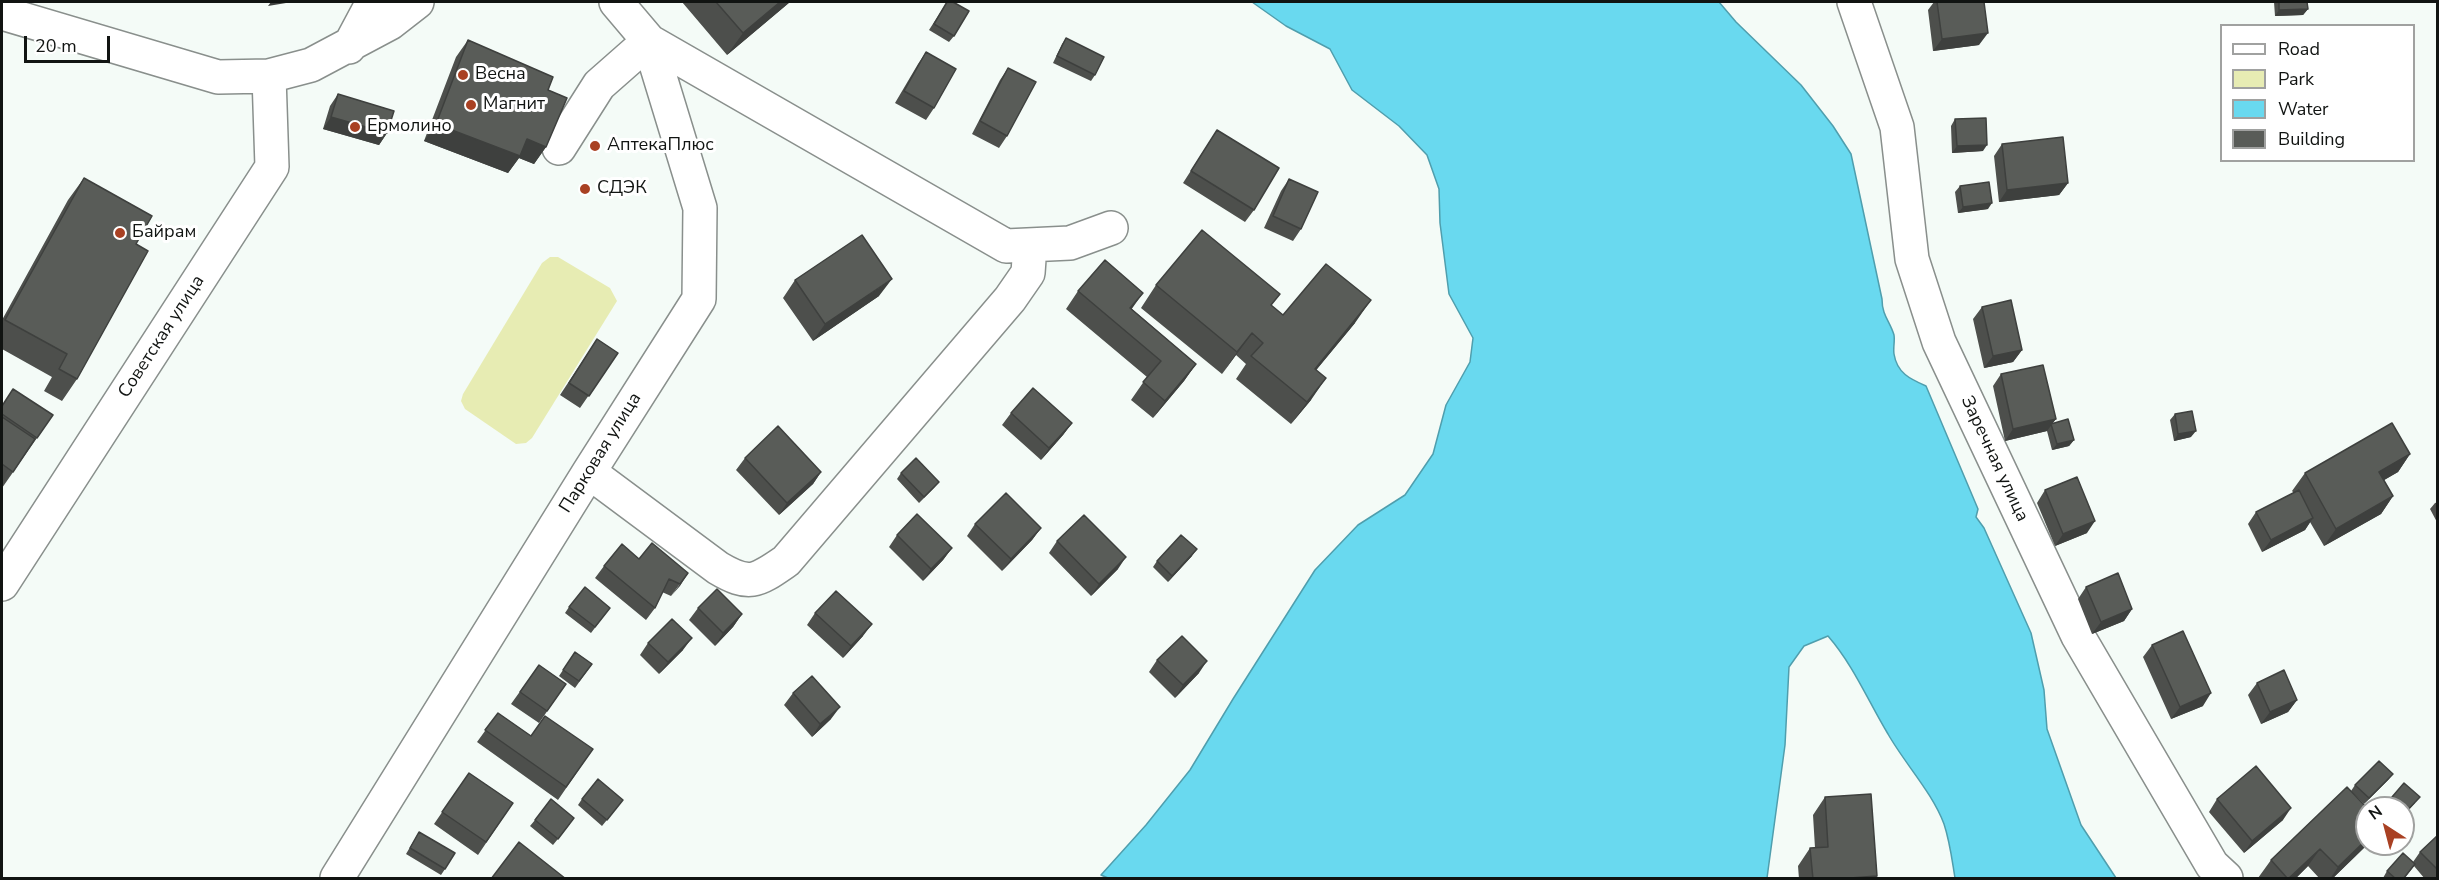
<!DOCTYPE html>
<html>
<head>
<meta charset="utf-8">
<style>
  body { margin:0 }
  #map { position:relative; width:2439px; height:880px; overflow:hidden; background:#f4fbf7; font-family:"Nunito Sans",sans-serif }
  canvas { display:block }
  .frame { position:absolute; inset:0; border:3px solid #111412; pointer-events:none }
  .legend { position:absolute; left:2220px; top:24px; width:195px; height:138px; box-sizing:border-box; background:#fff; border:2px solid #a0a1a0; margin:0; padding:8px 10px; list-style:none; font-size:18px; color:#111412 }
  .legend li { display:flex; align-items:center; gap:12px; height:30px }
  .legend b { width:30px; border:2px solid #a0a1a0 }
  .north { position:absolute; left:2355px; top:796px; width:60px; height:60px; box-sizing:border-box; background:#fff; border:2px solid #a0a1a0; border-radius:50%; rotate:324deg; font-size:16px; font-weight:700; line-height:24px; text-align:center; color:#111412 }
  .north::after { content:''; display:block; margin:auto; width:21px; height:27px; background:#a94123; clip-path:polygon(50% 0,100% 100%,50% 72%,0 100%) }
  .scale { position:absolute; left:24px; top:36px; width:86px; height:27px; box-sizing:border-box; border:3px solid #111412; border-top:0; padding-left:8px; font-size:18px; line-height:21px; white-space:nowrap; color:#111412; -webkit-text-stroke:4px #fff; paint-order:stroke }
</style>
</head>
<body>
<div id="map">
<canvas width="2439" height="880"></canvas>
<div class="frame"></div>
<ul class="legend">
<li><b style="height:8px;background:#fff"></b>Road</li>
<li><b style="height:16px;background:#e7ecb3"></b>Park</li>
<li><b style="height:16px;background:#69d9ef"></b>Water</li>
<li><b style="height:16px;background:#595c58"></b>Building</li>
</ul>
<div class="north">N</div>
<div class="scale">20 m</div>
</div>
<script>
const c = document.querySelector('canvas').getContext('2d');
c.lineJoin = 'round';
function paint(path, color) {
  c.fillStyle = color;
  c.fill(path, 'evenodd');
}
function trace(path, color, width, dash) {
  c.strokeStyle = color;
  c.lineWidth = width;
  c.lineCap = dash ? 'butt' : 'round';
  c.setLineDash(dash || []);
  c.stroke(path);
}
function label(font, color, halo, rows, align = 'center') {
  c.font = font + ' "Nunito Sans",sans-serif';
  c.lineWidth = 6;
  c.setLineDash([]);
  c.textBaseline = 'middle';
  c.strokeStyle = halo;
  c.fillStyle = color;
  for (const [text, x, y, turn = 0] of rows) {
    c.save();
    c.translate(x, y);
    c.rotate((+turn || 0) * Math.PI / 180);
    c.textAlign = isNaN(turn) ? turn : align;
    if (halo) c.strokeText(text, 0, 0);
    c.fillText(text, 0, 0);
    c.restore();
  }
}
paint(new Path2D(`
  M550,257H558L610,288L617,301L532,438L526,443L516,444L465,409L461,401L463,394L542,263Z`), '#e7ecb3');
const water = new Path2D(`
  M1252,2H1719L1736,22L1801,85L1833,126L1851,154L1882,299C1882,316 1890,321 1894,335C1895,341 1893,348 1894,354C1897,373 1910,379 1926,386L1978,509L1976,517L1984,528L2031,633L2044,690L2047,729L2081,825L2116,878H1955C1952,860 1950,842 1944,824C1932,792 1905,764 1888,734C1868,701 1854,666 1828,636L1804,646L1789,667L1785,745L1767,878H1108L1101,875L1146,825L1190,770L1233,699L1315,570L1358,525L1405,495L1433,454L1446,405L1470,362L1473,338L1449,294L1440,223L1439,189L1427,155L1399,126L1352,90L1330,49L1286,26Z`);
paint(water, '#69d9ef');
trace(water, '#4f9ead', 1.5);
const minor = new Path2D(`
  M1854,2L1897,127L1912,259L1939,342L2078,636L2212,865L2226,878
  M2,13L218,77L269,76L311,65L390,23L417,2
  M349,47L373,2
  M559,148L599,85L649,41L1006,246L1070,243L1111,228
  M589,472L718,568C750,587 757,581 786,561L1010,299L1028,273L1030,245
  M2,584L272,167L269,76
  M337,878L589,472L699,299L700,208L649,41L616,2`);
trace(minor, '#898f8c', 36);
trace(minor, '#fff', 33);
paint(new Path2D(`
  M682,2H790L727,55Z
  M947,2L954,36L949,42L929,30Z
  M1934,2H1984L1979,45L1933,51L1928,10Z
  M2274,2H2307L2308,9L2303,15L2275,16Z
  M1066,38L1095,75L1091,81L1053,63L1062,44Z
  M468,40L548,90L546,147L534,164L519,158L508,173L424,141L456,57Z
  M926,52L934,108L926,120L895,103L918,64Z
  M1008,68L1007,136L999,148L972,134L1000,80Z
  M338,94L387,133L379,145L323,129L330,106Z
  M1955,119L1983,151L1952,153L1951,126Z
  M1217,130L1254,210L1245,222L1183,183Z
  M2002,144L2068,183L2059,195L1999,202L1994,156Z
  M84,178L136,244L77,379L62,401L44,391L52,377L2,349V320L68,200Z
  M1289,179L1301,229L1293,241L1264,228L1281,191Z
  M1960,186L1988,209L1958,213L1955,192Z
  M795,280L879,296L813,341L783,298Z
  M1156,285L1280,294L1271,305L1283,315L1355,323L1316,370L1311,400L1291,424L1236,379L1246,364L1236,355L1222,374L1141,308Z
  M1078,291L1132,309L1196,364L1184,381L1153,418L1131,400L1147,377L1066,309Z
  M1982,307L2022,350L2013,362L1984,368L1973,319Z
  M597,339L618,353L580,408L560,395Z
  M2001,374L2056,419L2052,423L2074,440L2069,446L2052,450L2047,431L2005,441L1993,386Z
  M2,406L53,415L2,488Z
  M1011,413L1072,423L1063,435L1041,460L1002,425Z
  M2175,414L2191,437L2174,441L2170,420Z
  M2410,454L2398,472L2384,480L2393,496L2381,514L2324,546L2310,522L2305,530L2262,552L2248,524L2256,512L2294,493L2292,491L2305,473Z
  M745,458L821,472L813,484L779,515L736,470Z
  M901,473L939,482L934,488L919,503L897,479Z
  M2045,490L2087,533L2055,546L2037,503Z
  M2438,502V524L2430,509L2435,503Z
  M975,524L1041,528L1032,540L1002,571L967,536Z
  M897,535L952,548L943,560L923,581L889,547Z
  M1057,541L1118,569L1091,596L1049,553Z
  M1192,556L1168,582L1153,567L1157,561Z
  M639,559L688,573L671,596L662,592L655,608L646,620L595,578L604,566Z
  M2086,587L2132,609L2124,621L2092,634L2078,599Z
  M569,607L610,608L591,633L565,613Z
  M698,608L742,614L733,627L715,646L689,620Z
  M815,613L863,636L843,658L807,625Z
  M648,643L683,650L659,674L640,655Z
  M2152,645L2203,706L2171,719L2143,657Z
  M575,652L592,664L575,688L559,676Z
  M1157,660L1199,673L1175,698L1149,672Z
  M539,665L566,684L539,723L511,704Z
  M2257,683L2297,700L2288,712L2261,724L2248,695Z
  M793,693L831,719L812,737L784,705Z
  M498,713L531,736L593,749L558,800L477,742Z
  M469,773L513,803L478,855L434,824Z
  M2393,774L2388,780L2364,804L2351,791L2355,785Z
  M2347,787L2367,844H2368L2332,879H2320L2308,866L2295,879H2259L2258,878L2271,860Z
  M1825,797L1877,876L1875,879H1799L1798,866L1810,848H1815L1813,815Z
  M582,799L623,800L602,826L578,805Z
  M2217,799L2283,820L2244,853L2209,812Z
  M2415,803L2403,816V808H2383L2386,804Z
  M535,820L570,824L553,845L530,826Z
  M419,832L445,869L441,875L406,854Z
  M2438,835V879H2425L2414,866L2404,879H2384L2383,878L2387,871L2413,862L2420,852Z`), '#4d4f4c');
paint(new Path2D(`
  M271,2H292L268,6Z
  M780,2H790L727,55L743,33Z
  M2308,9L2303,15L2275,16L2279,10Z
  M1988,33L1979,45L1933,51L1942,39Z
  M331,117L387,133L379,145L323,129Z
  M436,124L527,139L546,147L534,164L519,158L508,173L424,141Z
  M1987,145L1983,151L1952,153L1957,146Z
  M2068,183L2059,195L1999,202L2007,190Z
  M1992,203L1988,209L1958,213L1963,207Z
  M892,279L879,296L813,341L825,324Z
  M1143,293L1131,310L1118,326L1130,308Z
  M1371,300L1355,323L1299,391L1315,369Z
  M1252,333L1236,355L1222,374L1237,352Z
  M2022,350L2013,362L1984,368L1993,356Z
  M1196,364L1184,381L1153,418L1165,401Z
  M1326,378L1311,400L1291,424L1307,402Z
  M2056,419L2047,431L2005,441L2013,429Z
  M1072,423L1063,435L1041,460L1049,448Z
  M2196,431L2191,437L2174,441L2178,434Z
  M2074,440L2069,446L2052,450L2057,444Z
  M2410,454L2398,472L2367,490L2379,472Z
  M821,472L813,484L779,515L787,503Z
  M2393,496L2381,514L2324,546L2336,529Z
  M2313,518L2305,530L2262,552L2271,540Z
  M2095,521L2087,533L2055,546L2063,534Z
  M1041,528L1032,540L1002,571L1011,559Z
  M952,548L943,560L923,581L931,569Z
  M1197,549L1192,556L1168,582L1172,576Z
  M1126,557L1118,569L1091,596L1099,584Z
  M688,573L680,586L671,596L680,584Z
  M2132,609L2124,621L2092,634L2101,622Z
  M742,614L733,627L715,646L723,633Z
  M872,624L863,636L843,658L851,646Z
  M692,638L683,650L659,674L668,662Z
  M1207,661L1199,673L1175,698L1183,685Z
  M2211,693L2203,706L2171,719L2180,707Z
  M2297,700L2288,712L2261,724L2270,712Z
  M840,707L831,719L812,737L820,724Z
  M2393,774L2388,780L2364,804L2369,798Z
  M2291,808L2283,820L2244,853L2252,841Z
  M2367,839V844H2368L2332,879H2330L2338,867Z
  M2320,849L2308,866L2295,879H2289Z
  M1877,876L1875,879H1837Z`), '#3e403e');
const building = new Path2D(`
  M716,2H780L743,33Z
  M947,2H953L969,11L954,36L934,24Z
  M1937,2H1984L1988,33L1942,39Z
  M2279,2H2307L2308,9L2279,10Z
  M1066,38L1104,57L1095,75L1057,56Z
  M468,40L553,77L548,90L567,98L546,147L527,139L520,156L436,124Z
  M926,52L956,69L934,108L904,91Z
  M1008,68L1036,82L1007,136L980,121Z
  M338,94L394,111L387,133L331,117Z
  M1986,118L1987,145L1957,146L1955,119Z
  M1217,130L1279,168L1254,210L1191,171Z
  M2063,137L2068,183L2007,190L2002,144Z
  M84,178L152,216L136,244L148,251L77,379L59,369L67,354L5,320Z
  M1289,179L1318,192L1301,229L1273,216Z
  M1989,182L1992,203L1963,207L1960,186Z
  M1202,230L1280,294L1271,305L1283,315L1326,264L1371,300L1315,369L1326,378L1307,402L1251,356L1263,343L1252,333L1237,352L1156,285Z
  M862,235L892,279L825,324L795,280Z
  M1105,260L1143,293L1130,308L1196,364L1165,401L1143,382L1161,361L1078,291Z
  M2011,300L2022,350L1993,356L1982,307Z
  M597,339L618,353L589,396L569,383Z
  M2043,365L2056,419L2013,429L2001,374Z
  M1033,388L1072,423L1049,448L1011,413Z
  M13,389L53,415L37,438L2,414V406Z
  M2192,411L2196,431L2178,434L2175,414Z
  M2,417L35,439L13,472L2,464Z
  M2068,419L2074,440L2057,444L2051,424Z
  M2392,423L2410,454L2379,472L2393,496L2336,529L2305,473Z
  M778,426L821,472L787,503L745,458Z
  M916,458L939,482L924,497L901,473Z
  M2077,477L2095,521L2063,534L2045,490Z
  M2299,490L2313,518L2271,540L2256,512Z
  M1006,493L1041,528L1011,559L975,524Z
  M917,514L952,548L931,569L897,535Z
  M1084,515L1126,557L1099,584L1057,541Z
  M1181,535L1197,549L1172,576L1157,561Z
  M652,543L688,573L680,584L669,579L655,608L604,566L622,544L639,559Z
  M2118,573L2132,609L2101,622L2086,587Z
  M585,587L610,608L595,627L569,607Z
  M717,589L742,614L723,633L698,608Z
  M836,591L872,624L851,646L815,613Z
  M672,619L692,638L668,662L648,643Z
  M2183,631L2211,693L2180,707L2152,645Z
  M1182,636L1207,661L1183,685L1157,660Z
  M575,652L592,664L579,681L563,670Z
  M539,665L566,684L547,711L520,692Z
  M2284,670L2297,700L2270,712L2257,683Z
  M812,676L840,707L820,724L793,693Z
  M498,713L531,736L545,716L593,749L566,787L485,730Z
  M2379,761L2393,774L2369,798L2355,785Z
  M2256,766L2291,808L2252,841L2217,799Z
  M469,773L513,803L486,842L442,812Z
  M598,779L623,800L607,820L582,799Z
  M2404,783L2420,797L2403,815V808H2391L2386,804Z
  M2347,787L2367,808V839L2338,867L2320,849L2288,879L2271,860Z
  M1871,794L1877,876L1837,879H1813L1810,848L1828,847L1825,797Z
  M551,799L574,818L558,839L535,820Z
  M419,832L455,853L445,869L410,848Z
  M2438,835V870L2420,852Z
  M519,842L566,879H491Z
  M2403,853L2415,864L2403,879H2396L2387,871Z`);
paint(building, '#595c58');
trace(building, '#3e403e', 1.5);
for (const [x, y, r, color] of [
  [463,75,6,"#a94123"],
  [471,105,6,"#a94123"],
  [355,127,6,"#a94123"],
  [595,146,6,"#a94123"],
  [585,189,6,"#a94123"],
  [120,233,6,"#a94123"]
]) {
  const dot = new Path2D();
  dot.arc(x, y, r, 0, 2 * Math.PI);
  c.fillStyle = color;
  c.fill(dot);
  trace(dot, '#fff', 2);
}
label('18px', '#111412', '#fff', [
  ["Весна",475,75],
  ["Магнит",483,105],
  ["Ермолино",367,127],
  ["АптекаПлюс",607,146],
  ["СДЭК",597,189],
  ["Байрам",132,233]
], 'left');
label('18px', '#111412', '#fff', [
  ["Советская улица",162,337,-57],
  ["Парковая улица",601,453,-58],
  ["Заречная улица",1994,459,65]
]);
</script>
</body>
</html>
